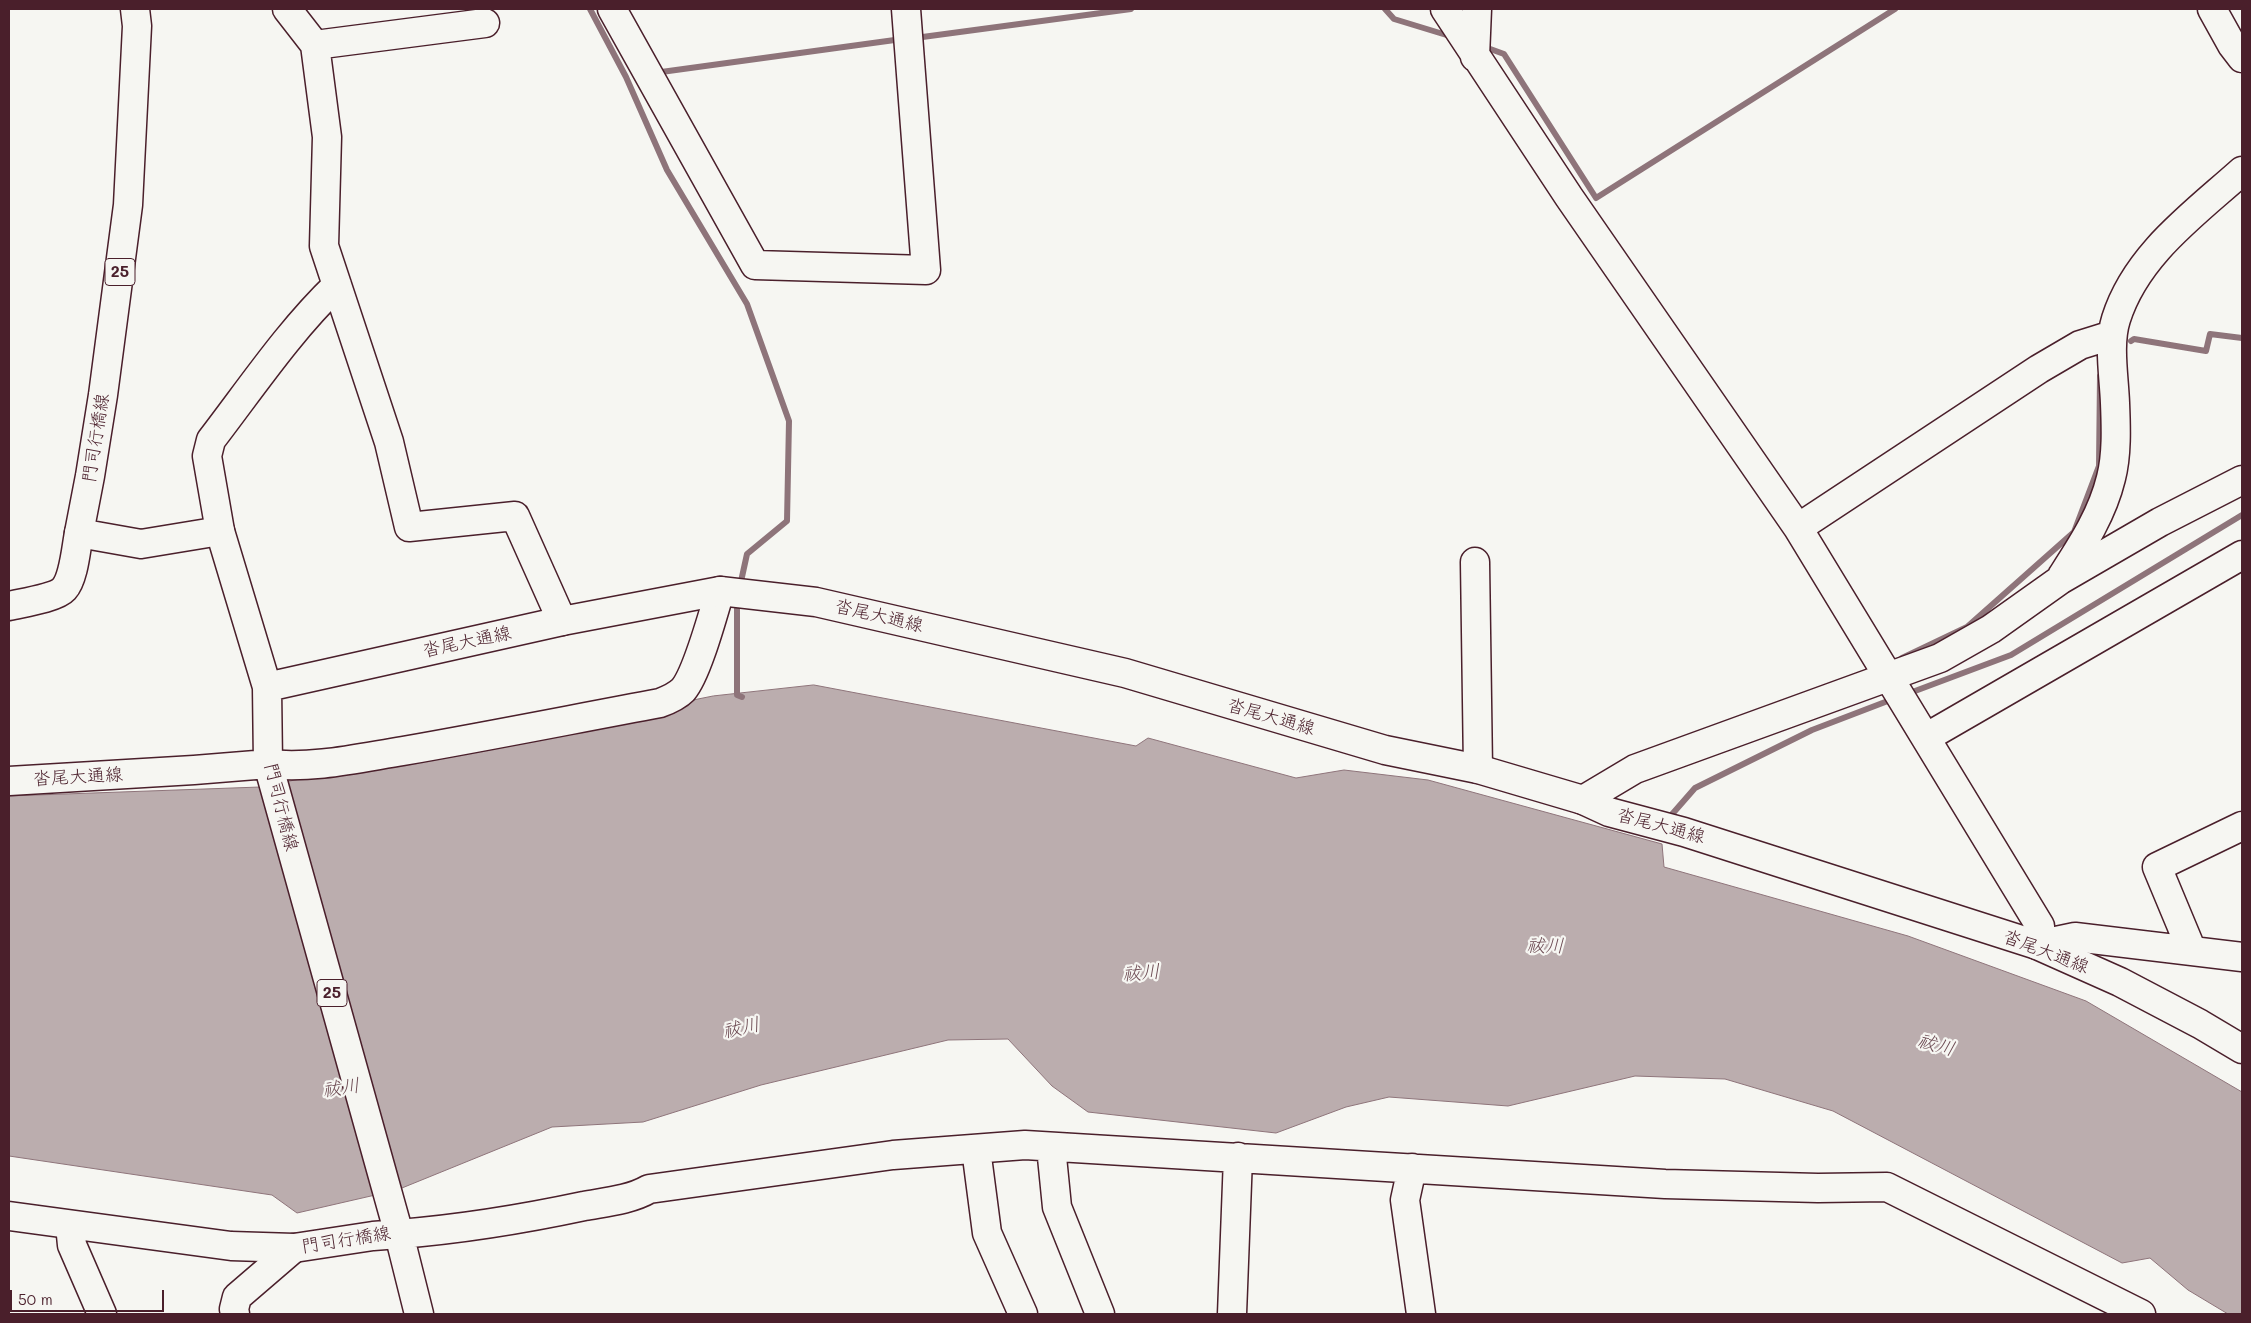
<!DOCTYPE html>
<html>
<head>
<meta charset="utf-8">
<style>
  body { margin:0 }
  #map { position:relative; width:2251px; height:1323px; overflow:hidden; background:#f6f6f2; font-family:Mali,sans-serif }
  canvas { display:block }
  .frame { position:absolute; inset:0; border:10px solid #4a1f2b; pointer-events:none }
  .scale { position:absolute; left:10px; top:1290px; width:154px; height:22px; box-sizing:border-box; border:2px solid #4a1f2b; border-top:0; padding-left:6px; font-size:15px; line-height:18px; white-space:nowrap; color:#4a1f2b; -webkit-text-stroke:4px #f6f6f2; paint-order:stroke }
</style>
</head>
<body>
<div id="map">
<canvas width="2251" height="1323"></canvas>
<div class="frame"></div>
<div class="scale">50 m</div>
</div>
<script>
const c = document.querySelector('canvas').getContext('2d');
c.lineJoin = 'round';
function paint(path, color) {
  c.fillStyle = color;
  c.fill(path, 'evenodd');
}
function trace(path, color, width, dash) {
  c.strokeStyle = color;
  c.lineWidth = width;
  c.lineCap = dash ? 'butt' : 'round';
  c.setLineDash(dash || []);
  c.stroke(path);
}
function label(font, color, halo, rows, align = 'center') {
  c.font = font + ' Mali,"Klee One",sans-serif';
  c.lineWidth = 4.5;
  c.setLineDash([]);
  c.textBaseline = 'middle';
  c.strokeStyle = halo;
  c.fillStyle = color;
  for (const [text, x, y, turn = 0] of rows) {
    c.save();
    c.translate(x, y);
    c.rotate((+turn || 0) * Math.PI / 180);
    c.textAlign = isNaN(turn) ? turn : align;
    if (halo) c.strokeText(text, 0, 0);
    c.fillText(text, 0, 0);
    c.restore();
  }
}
const water = new Path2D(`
  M814,685L1136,746L1148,738L1296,778L1344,770L1428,780L1662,844L1664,867L1908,936L2086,1001L2242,1092V1314H2228L2188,1290L2150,1258L2122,1263L1833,1111L1725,1079L1635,1076L1508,1106L1389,1097L1346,1107L1276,1133L1088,1112L1052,1086L1008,1039L948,1040L761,1085L643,1122L552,1127L397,1190L297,1213L272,1195L9,1156V796L260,787L713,696Z`);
paint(water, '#bbadae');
trace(water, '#8e747a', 1);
trace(new Path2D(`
  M590,9L626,77L667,170L747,304L789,421L787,521L747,554L740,586
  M1385,9L1394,19L1453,37
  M915,38L1131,9
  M1482,46L1504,54L1596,198L1895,9
  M654,73L902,39
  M2131,341L2134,339L2206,351L2210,334L2242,338
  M737,600V695L742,697
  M1902,658L1967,627L2074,532L2099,466L2100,376
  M1907,694L2011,655L2242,515
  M1667,820L1695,788L1812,730L1893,699`), '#8e747a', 6);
const minor = new Path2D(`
  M287,9L315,45L327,137L324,246L389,442L409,527L515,516L562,621
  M612,9L755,265L926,270L906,9
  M1445,9L1569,197L1798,528L2040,926L2037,945L2075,937L2242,957
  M2212,9L2232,45L2242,58
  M315,45L485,23
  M1475,57L1477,9
  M1798,528L2039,369L2080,345L2112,335
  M220,531L207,456L211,440C251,388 289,331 337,285
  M1475,562L1478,769
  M2062,576C2082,545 2102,515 2111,478C2117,455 2116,427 2115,403C2114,376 2108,344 2116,319C2136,255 2194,214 2242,171
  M9,606C21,603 56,598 64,589C74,578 76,548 79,533
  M1927,737L2242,555
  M268,764C313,769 359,758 403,751C489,736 574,719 660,703C668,700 677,696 683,690C697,674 713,614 720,591
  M1583,800L1635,769L1940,658L1991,629L2060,580L2160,522L2242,480
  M2192,951L2157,867L2242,826
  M1051,1147L1057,1207L1100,1314
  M976,1149L987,1233L1023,1314
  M1412,1168L1405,1200L1421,1314
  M70,1225L72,1245L102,1314
  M235,1314L234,1309L237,1297L294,1248
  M419,1314L399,1234C461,1229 523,1219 584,1206C606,1202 630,1200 649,1189L893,1155L1025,1145L1665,1184L1818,1188L1887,1187L2141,1314
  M1232,1314L1238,1157`);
const major = new Path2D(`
  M267,687L562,621L720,591L816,602L1125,673L1385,750L1478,769L1583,800L1609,812L1684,832L2037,945L2120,982L2200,1024L2242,1049
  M9,781L194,770L268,764
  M9,1216L231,1246L294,1248L373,1236L399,1234L268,764L267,687L220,531L141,544L79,533L90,476L103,395L128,205L137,26L135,9`);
trace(minor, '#4a1f2b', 31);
trace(major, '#4a1f2b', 31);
trace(minor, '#f6f6f2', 28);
trace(major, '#f6f6f2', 28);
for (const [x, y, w] of [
  [120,272,30],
  [332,993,30]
]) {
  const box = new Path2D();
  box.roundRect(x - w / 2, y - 13.5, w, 27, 4);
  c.fillStyle = '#f6f6f2';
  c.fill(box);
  trace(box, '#4a1f2b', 1);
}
label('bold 16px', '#4a1f2b', null, [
  ["25",120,272],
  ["25",332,993]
]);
label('18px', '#4a1f2b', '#f6f6f2', [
  ["門司行橋線",96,438,-81],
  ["沓尾大通線",879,616,13],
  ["沓尾大通線",467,642,-12],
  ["沓尾大通線",1271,717,16],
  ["沓尾大通線",78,777,-3],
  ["門司行橋線",281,807,76],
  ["沓尾大通線",1661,826,15],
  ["沓尾大通線",2046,952,21],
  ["門司行橋線",346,1240,-9]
]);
label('italic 19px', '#6c4a52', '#f6f6f2', [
  ["祓川",1545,946,1],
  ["祓川",1141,973,-4],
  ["祓川",741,1028,-12],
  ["祓川",1936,1045,15],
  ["祓川",341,1088,-8]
]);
</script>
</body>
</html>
